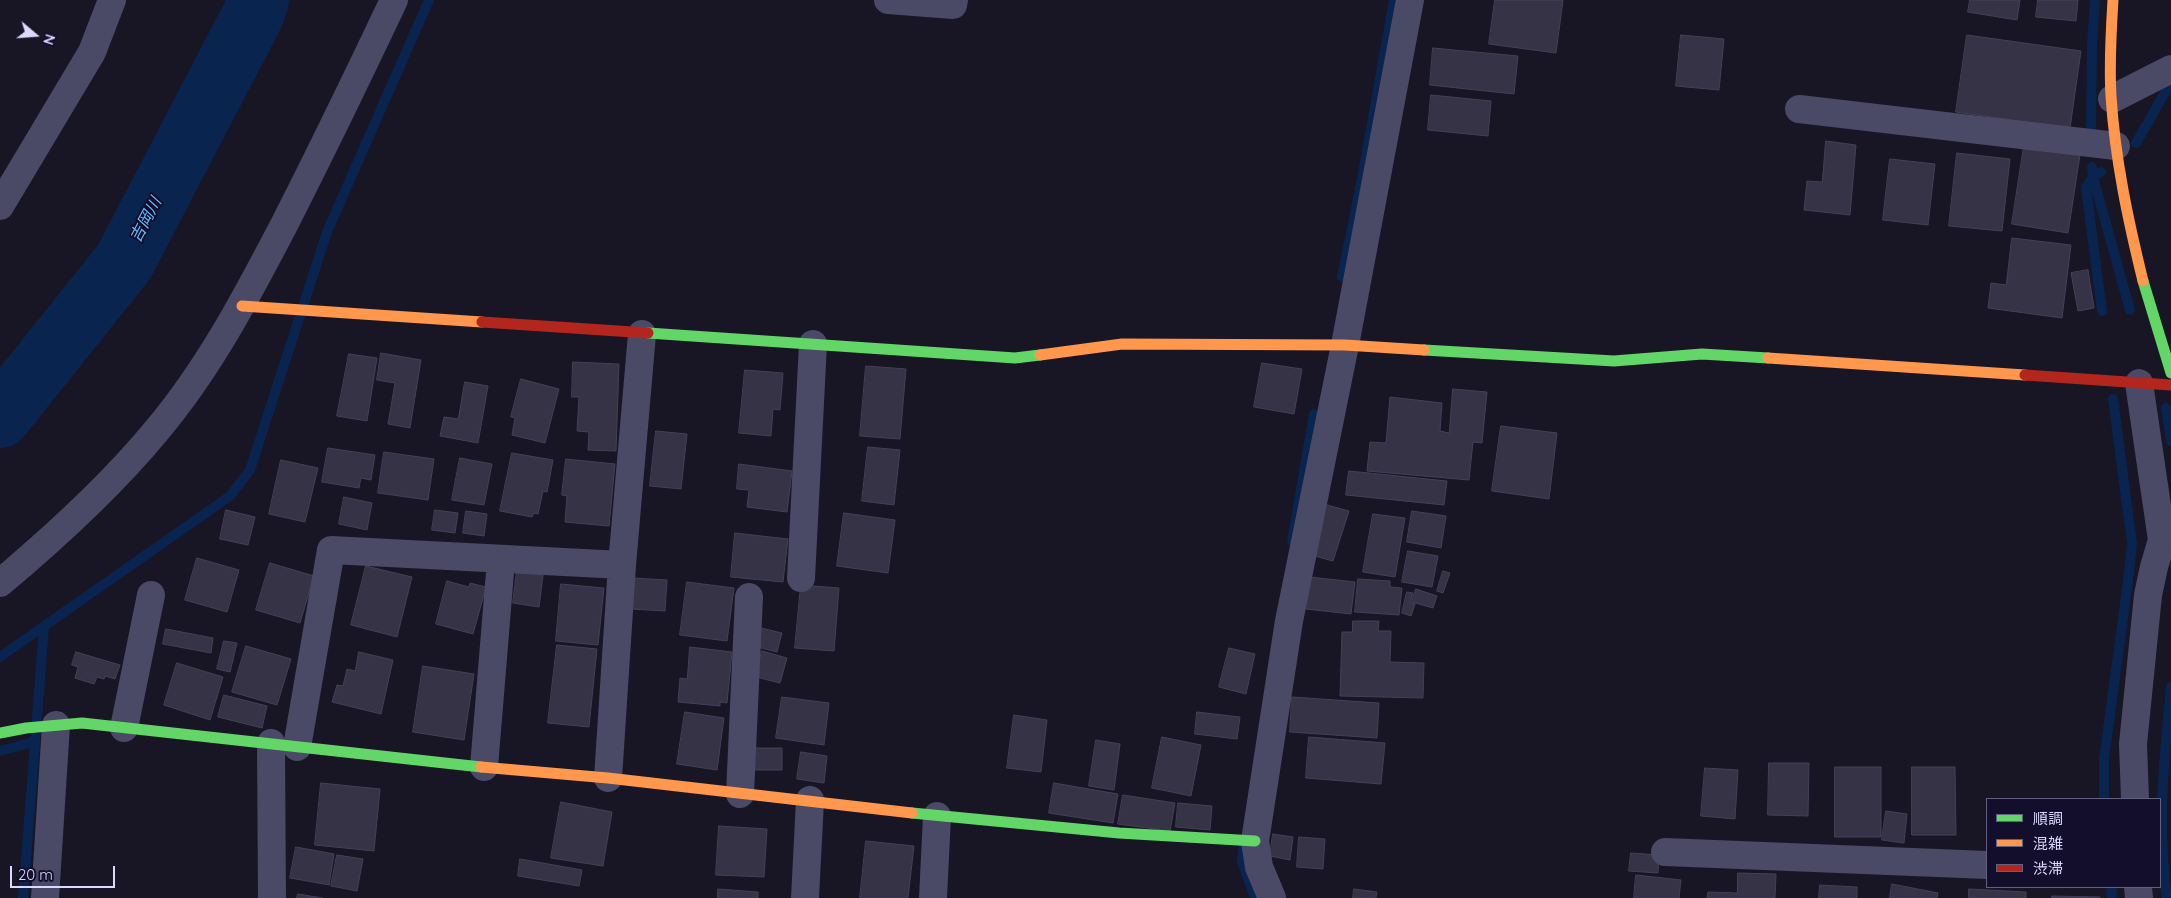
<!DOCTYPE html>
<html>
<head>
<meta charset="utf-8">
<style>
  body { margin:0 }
  #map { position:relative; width:2171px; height:898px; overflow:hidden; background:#181525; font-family:Quicksand,"Noto Sans JP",sans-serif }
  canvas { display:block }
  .legend { position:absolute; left:1986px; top:798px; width:175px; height:90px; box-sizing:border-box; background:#130e2c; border:1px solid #635f80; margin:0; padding:6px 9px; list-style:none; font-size:15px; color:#dcd9ff }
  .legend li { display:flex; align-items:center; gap:10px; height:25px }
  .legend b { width:25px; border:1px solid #635f80 }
  .north { position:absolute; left:10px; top:10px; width:50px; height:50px; -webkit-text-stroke:4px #130e2c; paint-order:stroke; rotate:108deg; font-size:14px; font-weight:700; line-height:20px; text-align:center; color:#dcd9ff }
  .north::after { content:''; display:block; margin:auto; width:18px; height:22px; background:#dcd9ff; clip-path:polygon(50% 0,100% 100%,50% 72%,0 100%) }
  .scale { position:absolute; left:10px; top:866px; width:105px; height:22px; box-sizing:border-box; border:2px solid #dcd9ff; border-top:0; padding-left:6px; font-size:15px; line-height:18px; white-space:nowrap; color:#dcd9ff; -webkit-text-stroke:4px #130e2c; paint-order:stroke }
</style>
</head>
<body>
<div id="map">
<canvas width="2171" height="898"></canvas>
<ul class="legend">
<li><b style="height:6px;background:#63d668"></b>順調</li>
<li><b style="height:6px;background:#ff974d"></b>混雑</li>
<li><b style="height:6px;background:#b3261e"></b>渋滞</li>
</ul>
<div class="north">N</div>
<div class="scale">20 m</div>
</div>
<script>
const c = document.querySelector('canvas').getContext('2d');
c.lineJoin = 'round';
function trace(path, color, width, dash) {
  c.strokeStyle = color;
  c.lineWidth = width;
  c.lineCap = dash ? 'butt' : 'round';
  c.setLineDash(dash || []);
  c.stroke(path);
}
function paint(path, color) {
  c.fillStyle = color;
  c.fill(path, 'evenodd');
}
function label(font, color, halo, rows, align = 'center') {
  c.font = font + ' Quicksand,"Noto Sans JP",sans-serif';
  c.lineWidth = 4;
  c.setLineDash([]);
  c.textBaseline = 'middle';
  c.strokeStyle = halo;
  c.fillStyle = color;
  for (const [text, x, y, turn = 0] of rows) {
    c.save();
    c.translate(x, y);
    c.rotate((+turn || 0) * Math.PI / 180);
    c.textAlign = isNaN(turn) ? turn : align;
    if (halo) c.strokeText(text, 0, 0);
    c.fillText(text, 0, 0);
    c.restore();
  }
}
trace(new Path2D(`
  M2091,128L2092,45L2095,0
  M2136,143L2167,89L2171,87
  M2092,167L2093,177L2086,187L2102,311
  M2101,172L2093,177L2130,310
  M1342,277L1362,179L1394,0
  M2166,408L2171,441
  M1292,541L1314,414
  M0,657L230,496L250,470L327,232L429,0
  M0,751L33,742
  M2104,799V759L2128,581L2132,543L2113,399
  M1244,841L1242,862L1255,898
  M2111,887L2112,898
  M23,898L44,627
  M2167,898C2157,829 2164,756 2171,687`), '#09244e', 10);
trace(new Path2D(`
  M0,417L124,262L253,15L258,0`), '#09244e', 62);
const building = new Path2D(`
  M1495,0H1563L1556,53L1489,44Z
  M1970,0H2020L2017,20L1968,12Z
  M2038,0H2078L2076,21L2036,17Z
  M1681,35L1724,39L1719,90L1676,86Z
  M1967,35L2081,51L2070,128L1956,112Z
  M1433,48L1518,56L1514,94L1430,85Z
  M1431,95L1491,101L1488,136L1428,130Z
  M1826,141L1856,145L1850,215L1804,210L1807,181L1822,182Z
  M2024,146L2080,155L2068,233L2012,224Z
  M1957,153L2010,159L2002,231L1949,226Z
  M1890,159L1935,164L1928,225L1883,220Z
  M2012,238L2071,245L2062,318L1988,308L1991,283L2006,285Z
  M2088,270L2094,308L2078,311L2071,273Z
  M381,353L421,360L410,428L388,424L395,383L377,380Z
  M349,354L377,358L367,421L337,416Z
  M573,362L619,364L616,451L588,450L589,432L577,431L579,397H572Z
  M1262,363L1302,369L1294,414L1254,407Z
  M866,366L906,369L900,439L860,436Z
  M745,370L783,373L780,410L773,409L771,436L739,433Z
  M521,379L559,389L545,443L512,435L515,418L511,417Z
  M465,382L488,386L478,443L440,436L444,417L458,419Z
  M1453,389L1487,392L1482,443L1473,442L1469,480L1367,471L1370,442L1386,443L1390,397L1442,403L1440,431L1449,433Z
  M1501,426L1557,433L1549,499L1492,491Z
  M656,431L687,434L681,489L650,486Z
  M868,447L900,450L894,505L862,501Z
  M328,448L375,455L371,480L361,478L359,488L322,482Z
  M384,452L434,459L428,500L378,493Z
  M512,453L553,460L547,492L543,491L538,514L534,513L532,517L500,511Z
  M460,458L492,464L484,505L452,500Z
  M566,459L615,464L609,526L565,522L567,496L562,495Z
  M281,460L318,468L305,522L269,514Z
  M739,464L792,471L787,512L747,507L749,490L737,489Z
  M1349,471L1447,481L1444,505L1346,495Z
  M344,497L372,503L367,530L339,524Z
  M1327,505L1349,511L1333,561L1311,555Z
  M226,510L255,517L248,545L220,539Z
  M435,510L458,513L455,533L432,530Z
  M466,511L487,514L484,536L463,533Z
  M1412,511L1446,516L1441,548L1407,542Z
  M844,513L895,520L888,573L837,566Z
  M1373,514L1405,518L1395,577L1363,572Z
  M735,533L788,539L783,582L731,577Z
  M1408,551L1438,556L1432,587L1402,582Z
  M197,558L239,570L227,612L185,600Z
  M270,563L314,576L300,623L256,610Z
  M366,566L412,577L397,637L351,625Z
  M517,571L543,575L539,607L513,603Z
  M1443,571L1450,573L1443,593L1437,591Z
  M1310,577L1355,582L1351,614L1306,609Z
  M633,578L667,580L665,611L631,609Z
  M1358,579L1390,581V587L1402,588L1399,615L1355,612Z
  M447,581L469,587L470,583L486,587L473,634L436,624Z
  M687,582L734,588L727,641L680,635Z
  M561,584L604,588L598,645L556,641Z
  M801,585L839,588L834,651L795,648Z
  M1416,589L1437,596L1433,608L1412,602Z
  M1407,592L1413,593L1410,603L1415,604L1411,616L1402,613Z
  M1353,621H1379L1378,631H1391L1390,662L1424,663L1423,698L1340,696L1342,632H1352Z
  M761,628L782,633L777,652L757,647Z
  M166,629L213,638L211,653L163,644Z
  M224,641L237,643L230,672L217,669Z
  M557,645L597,649L589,727L548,723Z
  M246,646L291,659L277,705L232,692Z
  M690,647L732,652L727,703L720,702V706L678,702L680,678L687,679Z
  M1229,648L1255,654L1246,694L1219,687Z
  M762,651L787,658L780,683L756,677Z
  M76,652L120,665L115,679L105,676L104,679L97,677L94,684L75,678L78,667L72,665Z
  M359,652L393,660L381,714L332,702L337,685L343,686L347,669L355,671Z
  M177,663L223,677L210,720L164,705Z
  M423,666L474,674L464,740L413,732Z
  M224,695L267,706L262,728L218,717Z
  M782,697L829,703L824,745L776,738Z
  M1292,697L1379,703L1377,738L1290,732Z
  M685,712L724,718L717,770L677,764Z
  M1197,712L1240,717L1237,739L1195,734Z
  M1014,715L1047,720L1041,772L1007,768Z
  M1162,737L1201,745L1191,796L1152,788Z
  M1309,737L1385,743L1381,784L1306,778Z
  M1096,740L1120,744L1114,790L1089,786Z
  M750,748H782V770H750Z
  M801,752L827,756L824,783L797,779Z
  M1769,763H1809L1808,816L1768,815Z
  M1835,767H1881V837H1835Z
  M1912,767H1955L1956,835H1912Z
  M1705,768L1738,770L1735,819L1701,816Z
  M321,783L380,789L374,851L315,845Z
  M1054,783L1118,794L1113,823L1049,813Z
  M1123,795L1175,803L1170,831L1118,824Z
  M561,802L612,812L603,866L551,858Z
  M1178,803L1212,806L1210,830L1176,827Z
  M1886,811L1907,814L1904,843L1882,840Z
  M719,826L767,829L764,877L716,875Z
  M1273,834L1293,837L1290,860L1270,856Z
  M1299,837L1325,839L1323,869L1297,867Z
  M866,841L914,846L908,898H860Z
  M296,847L334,854L329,885L290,878Z
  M1631,853L1659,855L1658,873L1629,871Z
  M337,855L363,859L357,891L331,886Z
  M520,859L582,870L579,886L518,876Z
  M1738,873L1776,874L1775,898H1707L1708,892L1737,893Z
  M1636,875L1681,880L1679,898H1634Z
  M1892,884L1938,893L1937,898H1890Z
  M1820,885L1857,887V898H1819Z
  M718,889L758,892V898H718Z
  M1354,889L1377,892L1376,898H1353Z
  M1969,889L2026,892V898H1969Z
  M298,894L323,898H297Z
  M2052,896L2100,897V898H2052Z`);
paint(building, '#363346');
trace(building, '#444058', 1);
trace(new Path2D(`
  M888,0L953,5L954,0
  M2112,99L2171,69
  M1799,109L2116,146
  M0,206L92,52L112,0
  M2139,383L2162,540
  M801,578L813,344
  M0,583C56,536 111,486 157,430C210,367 248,294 286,221C323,148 359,74 394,0
  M124,728L151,595
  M271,743L272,898
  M297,747L331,550L622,565
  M484,767L501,560
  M608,778L622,565L642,334
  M740,794L749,597
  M2135,799L2133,744L2148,595L2154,567L2162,540L2171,528
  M1665,852L1987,865
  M2138,887L2139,898
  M45,898L56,725
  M805,898L810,800
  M933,898L937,816
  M1272,898L1259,867L1255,841L1289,621L1345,345L1410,0`), '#4a4966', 28);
trace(new Path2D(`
  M2143,281L2171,373
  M648,333L1015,358L1040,355
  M1424,350L1614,361L1702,354L1768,358
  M0,733L26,728L82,723L481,767
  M912,813L1119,833L1255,841`), '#63d668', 11);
trace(new Path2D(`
  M2113,0C2111,32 2109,64 2111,96C2115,159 2128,220 2143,281
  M242,306L482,322
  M1040,355L1122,344L1345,345L1424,350
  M1768,358L2025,375
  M481,767L608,778L912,813`), '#ff974d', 11);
trace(new Path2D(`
  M482,322L648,333
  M2025,375L2171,385`), '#b3261e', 11);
label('italic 16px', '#67bdff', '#130e2c', [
  ["吉岡川",146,220,-62]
]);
</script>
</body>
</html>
